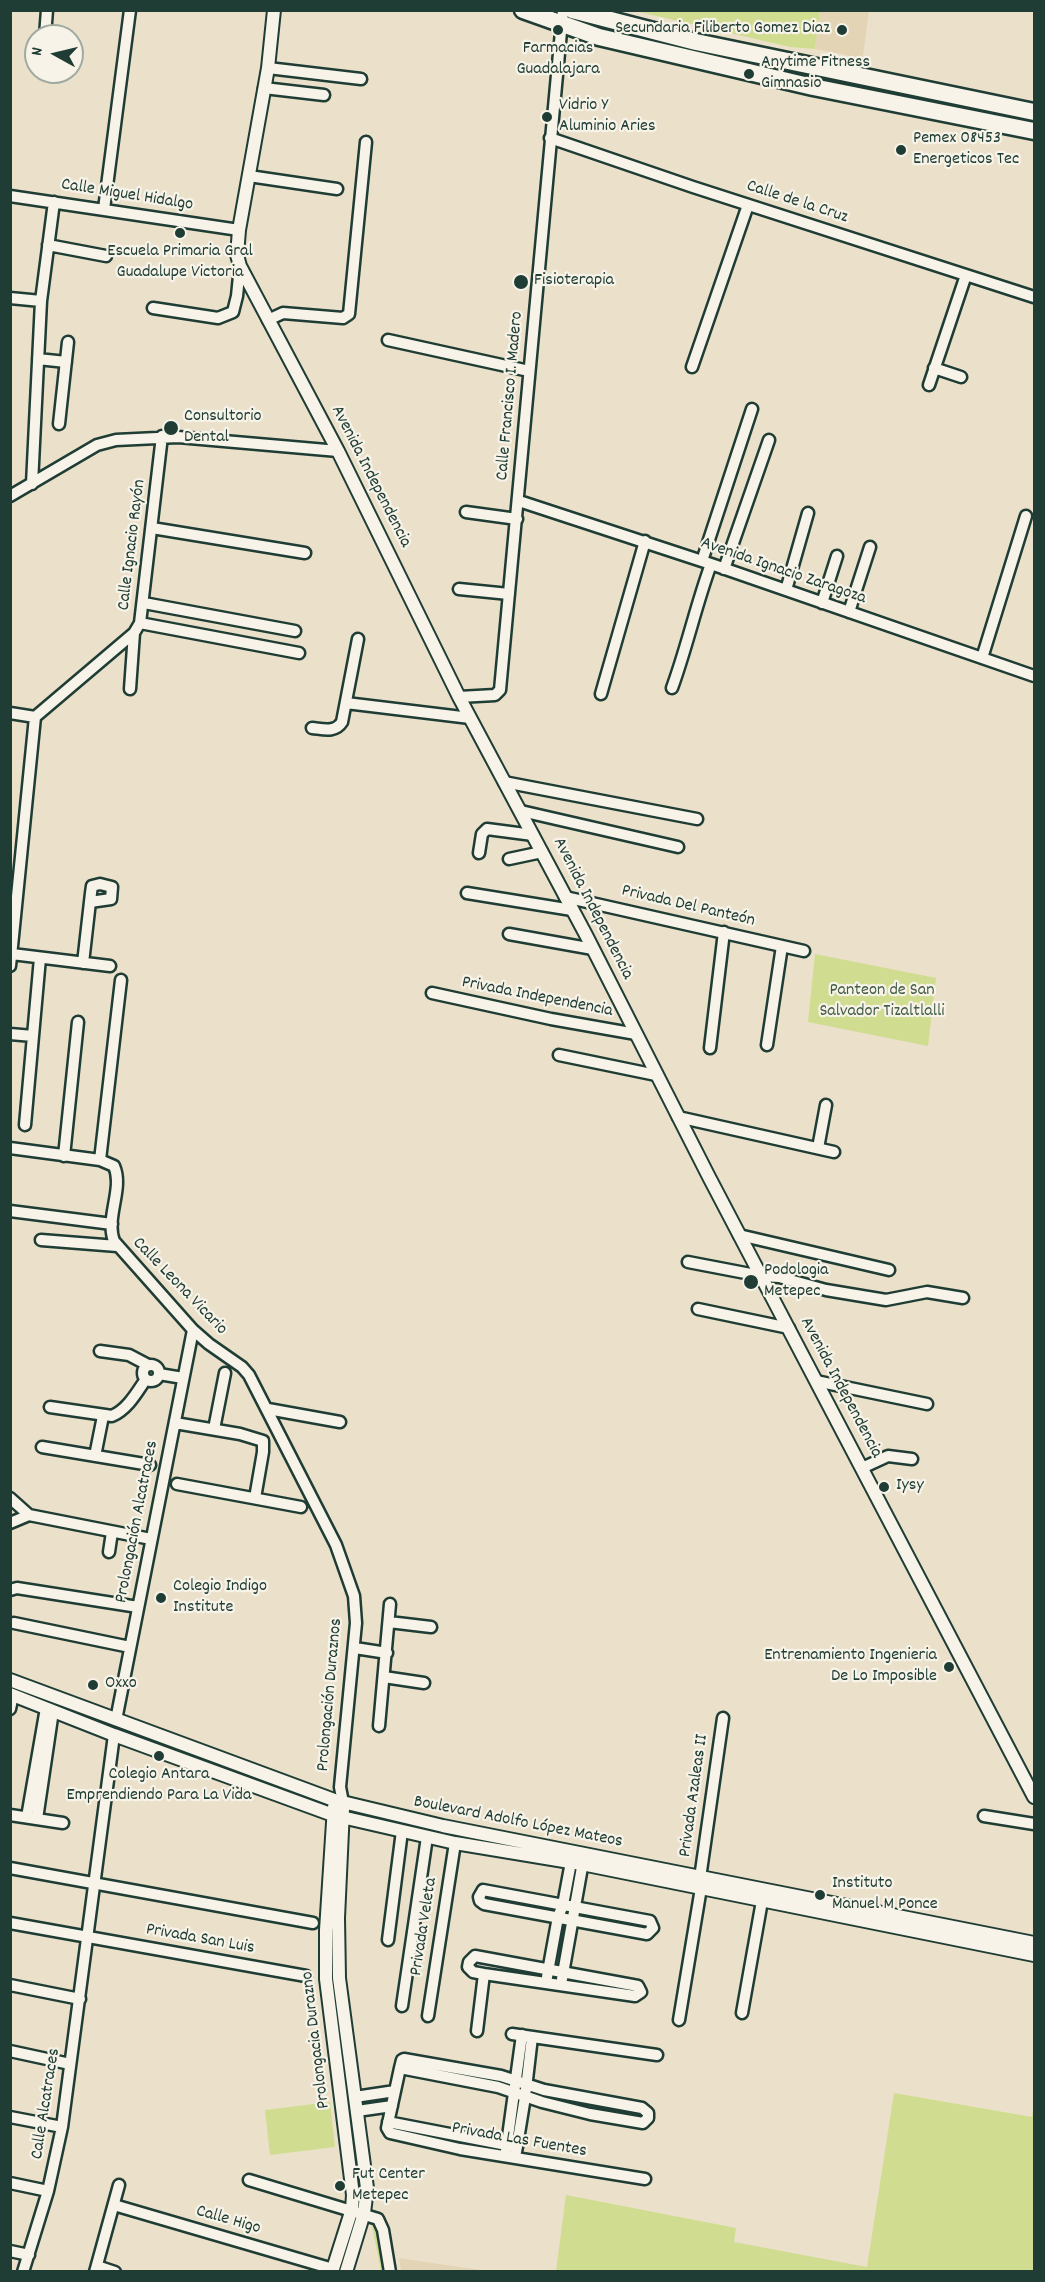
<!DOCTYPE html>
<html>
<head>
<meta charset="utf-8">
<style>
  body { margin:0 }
  #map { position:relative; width:1045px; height:2282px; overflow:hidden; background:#ebe1cb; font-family:Dekko,sans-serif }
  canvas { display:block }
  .frame { position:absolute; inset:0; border:12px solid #1f3d34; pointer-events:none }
  .north { position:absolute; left:24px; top:24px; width:60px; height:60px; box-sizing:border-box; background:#f7f3e8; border:2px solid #a1aaa0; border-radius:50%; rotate:278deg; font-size:16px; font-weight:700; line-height:24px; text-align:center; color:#1f3d34 }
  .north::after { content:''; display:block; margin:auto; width:21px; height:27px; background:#1f3d34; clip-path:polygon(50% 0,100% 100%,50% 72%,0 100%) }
</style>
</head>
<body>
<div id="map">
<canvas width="1045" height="2282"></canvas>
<div class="frame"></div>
<div class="north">N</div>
</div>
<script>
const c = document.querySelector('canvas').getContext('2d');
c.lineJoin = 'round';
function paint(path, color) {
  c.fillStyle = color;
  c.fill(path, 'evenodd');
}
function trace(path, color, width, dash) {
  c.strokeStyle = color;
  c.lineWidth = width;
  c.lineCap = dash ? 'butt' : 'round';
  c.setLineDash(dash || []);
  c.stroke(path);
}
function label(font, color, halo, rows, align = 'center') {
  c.font = font + ' Dekko,sans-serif';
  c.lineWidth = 4.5;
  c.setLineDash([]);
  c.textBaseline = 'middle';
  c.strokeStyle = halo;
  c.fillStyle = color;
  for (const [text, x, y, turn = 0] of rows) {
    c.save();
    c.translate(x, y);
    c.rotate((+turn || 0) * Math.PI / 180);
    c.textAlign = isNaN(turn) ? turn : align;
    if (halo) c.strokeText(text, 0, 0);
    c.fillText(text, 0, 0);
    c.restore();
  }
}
paint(new Path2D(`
  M820,11H869L862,63L846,55L815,49Z
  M399,2258L487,2271H401Z`), '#e3d4b6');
paint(new Path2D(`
  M635,11L820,10V11L815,49L790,47Z
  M815,954L936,978L928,1046L808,1022Z
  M894,2093L1032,2117L1034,2100V2271H556L566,2195L736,2228L734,2242L867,2267Z
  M330,2102L335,2147L270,2155L265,2110Z
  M371,2221L377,2224L388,2271H381Z`), '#d0dc8f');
const minor = new Path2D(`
  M45,36L47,10
  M268,68L361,79
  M264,88L324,95
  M550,138L693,187L1034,297
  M249,176L337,189
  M10,196L239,230
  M104,209L130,10
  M48,245L106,256
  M10,298L41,301
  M153,308L218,318L233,312L237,296L240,266
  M268,320L283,313L343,318L349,314L366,142
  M388,340L529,371
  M38,359L66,362
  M692,367L748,205
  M934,368L961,377
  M929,385L966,275
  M59,424L68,342
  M32,484L41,301L54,202
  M10,496L97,445L116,440L178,437L338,451
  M519,501L711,564L1034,676
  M466,512L517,519
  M152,528L305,553
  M702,561L752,409
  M724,569L769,440
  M459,589L509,594
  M786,590L808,513
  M144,603L295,631
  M822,603L837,556
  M849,612L870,547
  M140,623L299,653
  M982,658L1026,516
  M672,688C687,647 696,605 711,564
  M130,689L134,633
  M601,694L645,541
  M459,697L495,695L500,690L563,10
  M346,703L470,718
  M10,713L35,717
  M35,717L134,633L140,623L162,436
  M312,728C323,729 335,733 342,722L358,639
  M504,782L697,819
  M521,811L678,847
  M479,853L482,834L487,829L533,835
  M509,859L542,852
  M467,893L572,910
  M565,897L804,951
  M509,934L593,949
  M12,954L110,966
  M83,963L91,893L92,886L100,884L112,887L111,899L90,902
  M10,966L35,717
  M432,993L551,1019L636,1034
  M10,1034L33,1036
  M767,1045L782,946
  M710,1048L724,932
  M559,1055L656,1075
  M678,1117L834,1152
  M25,1125L40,958
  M10,1148L100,1160L114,1166C124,1189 105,1217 114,1241L193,1330L209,1344L242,1367L249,1375L336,1545L354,1596L356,1623L340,1787L343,1803
  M818,1148L826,1105
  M64,1156L78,1022
  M100,1160L121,980
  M10,1211L112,1224
  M739,1235L889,1270
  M41,1240L117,1246
  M688,1262L761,1276L779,1277L826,1290L886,1300L927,1292L963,1298
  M698,1309L789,1328
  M100,1351L129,1355L148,1365
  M143 1373a8 8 0 1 1 16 0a8 8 0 1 1-16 0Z
  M159,1374L183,1378
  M816,1381L927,1404
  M50,1407L112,1416C128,1409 137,1392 146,1379
  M268,1409L340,1422
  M175,1423L240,1434L263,1441V1452L255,1498
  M214,1429L225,1373
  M42,1447L150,1465
  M95,1456L103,1416
  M862,1468L888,1456L912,1459
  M177,1484L301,1507
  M10,1498L29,1515
  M10,1523L29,1515L151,1539
  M109,1552L112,1532
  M10,1590L17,1588L138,1607
  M389,1622L431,1627
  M14,1623L130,1647
  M355,1648L387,1653
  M384,1677L424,1683
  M10,1709L13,1695
  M116,1720L193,1330
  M379,1726L390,1604
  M10,1815L63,1823
  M984,1816L1034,1824
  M27,1817L46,1708
  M37,1819L53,1711
  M10,1868L313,1923
  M700,1878L723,1718
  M483,1890L650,1921L653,1928L647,1934L484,1904L480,1901L479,1897Z
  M10,1923L306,1976
  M388,1940L402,1831
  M475,1956L638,1986L641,1992L635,1996L484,1974L473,1972L468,1967L469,1962Z
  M547,1977L558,1917L563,1905L571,1862
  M562,1979L584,1856
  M10,1985L80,1999
  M402,2006L427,1837
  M742,2013L762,1901
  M428,2016L455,1843
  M679,2020L701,1888
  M477,2031L484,1974
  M512,2034L657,2055
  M10,2051L70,2064
  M400,2068L498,2087L542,2102L590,2114L643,2123L648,2118V2113L642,2108L544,2090L501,2076L404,2059L402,2060L400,2068L387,2128L390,2133L460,2149L645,2179
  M355,2097L395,2091
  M357,2111L392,2106
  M10,2117L62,2127
  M388,2122L517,2147
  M506,2151L522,2035
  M516,2152L525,2097L532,2037
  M249,2180L378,2219L383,2230L390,2272
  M10,2183L48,2191
  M114,2205L333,2269
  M10,2251L29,2255
  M97,2266L115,2272
  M23,2272L48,2191L62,2127L114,1735
  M95,2272L119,2185`);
const tertiary = new Path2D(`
  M274,10L268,68L239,230L237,255L240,266L338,451L459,697L586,935L709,1177L1034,1797
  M10,1680L334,1800L443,1826L1034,1943
  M10,1694L114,1735L333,1815L455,1843L582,1864L1034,1955
  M343,1809L338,1918L339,1978L367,2188L364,2213L346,2272
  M332,2272L352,2209L353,2195L326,1979V1930L334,1807`);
const primary = new Path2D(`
  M523,10L599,37L813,87L1034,131
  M572,10L696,42L1034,112`);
trace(minor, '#1f3d34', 15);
trace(tertiary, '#1f3d34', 16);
trace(primary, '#1f3d34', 21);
trace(minor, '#f7f3e8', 10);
trace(tertiary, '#f7f3e8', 12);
trace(primary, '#f7f3e8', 16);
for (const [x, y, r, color] of [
  [558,30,6,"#1f3d34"],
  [842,30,6,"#1f3d34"],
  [749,74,6,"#1f3d34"],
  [547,117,6,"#1f3d34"],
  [901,150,6,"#1f3d34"],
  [180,233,6,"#1f3d34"],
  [521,282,8,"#1f3d34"],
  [171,428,8,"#1f3d34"],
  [751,1282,8,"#1f3d34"],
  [884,1487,6,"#1f3d34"],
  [161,1598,6,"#1f3d34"],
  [949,1667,6,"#1f3d34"],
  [93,1685,6,"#1f3d34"],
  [159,1756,6,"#1f3d34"],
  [820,1895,6,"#1f3d34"],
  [340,2186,6,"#1f3d34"]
]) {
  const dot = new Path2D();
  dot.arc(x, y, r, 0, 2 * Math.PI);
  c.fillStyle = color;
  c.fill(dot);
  trace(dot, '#f7f3e8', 2);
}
label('18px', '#1f3d34', '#f7f3e8', [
  ["Secundaria Filiberto Gomez Diaz",830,30,"right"],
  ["Farmacias",558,50,"center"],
  ["Guadalajara",558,71,"center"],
  ["Anytime Fitness",761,64],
  ["Gimnasio",761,85],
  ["Vidrio Y",559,107],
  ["Aluminio Aries",559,128],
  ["Pemex 08453",913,140],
  ["Energeticos Tec",913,161],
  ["Escuela Primaria Gral",180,253,"center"],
  ["Guadalupe Victoria",180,274,"center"],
  ["Fisioterapia",534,282],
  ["Consultorio",184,418],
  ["Dental",184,439],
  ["Podologia",764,1272],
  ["Metepec",764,1293],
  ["Iysy",896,1487],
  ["Colegio Indigo",173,1588],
  ["Institute",173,1609],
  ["Entrenamiento Ingenieria",937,1657,"right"],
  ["De Lo Imposible",937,1678,"right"],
  ["Oxxo",105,1685],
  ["Colegio Antara",159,1776,"center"],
  ["Emprendiendo Para La Vida",159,1797,"center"],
  ["Instituto",832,1885],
  ["Manuel M Ponce",832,1906],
  ["Fut Center",352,2176],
  ["Metepec",352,2197]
], 'left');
label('18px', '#1f3d34', '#f7f3e8', [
  ["Calle Miguel Hidalgo",127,196,9],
  ["Calle de la Cruz",797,203,18],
  ["Calle Francisco I. Madero",511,396,-85],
  ["Avenida Independencia",370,477,63],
  ["Calle Ignacio Rayón",133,545,-83],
  ["Avenida Ignacio Zaragoza",783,572,19],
  ["Privada Del Panteón",688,907,13],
  ["Avenida Independencia",592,909,63],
  ["Privada Independencia",537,998,11],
  ["Calle Leona Vicario",179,1287,46],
  ["Avenida Independencia",840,1388,62],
  ["Prolongación Alcatraces",138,1522,-79],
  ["Prolongación Duraznos",331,1695,-85],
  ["Privada Azaleas II",695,1796,-82],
  ["Boulevard Adolfo López Mateos",518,1823,11],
  ["Privada Veleta",425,1927,-81],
  ["Privada San Luis",200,1940,10],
  ["Prolongacia Durazno",317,2040,-97],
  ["Calle Alcatraces",47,2104,-81],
  ["Privada Las Fuentes",519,2141,10],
  ["Calle Higo",228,2221,16]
]);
label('18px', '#425d46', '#f7f3e8', [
  ["Panteon de San",882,992],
  ["Salvador Tizaltlalli",882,1013]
]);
</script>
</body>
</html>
